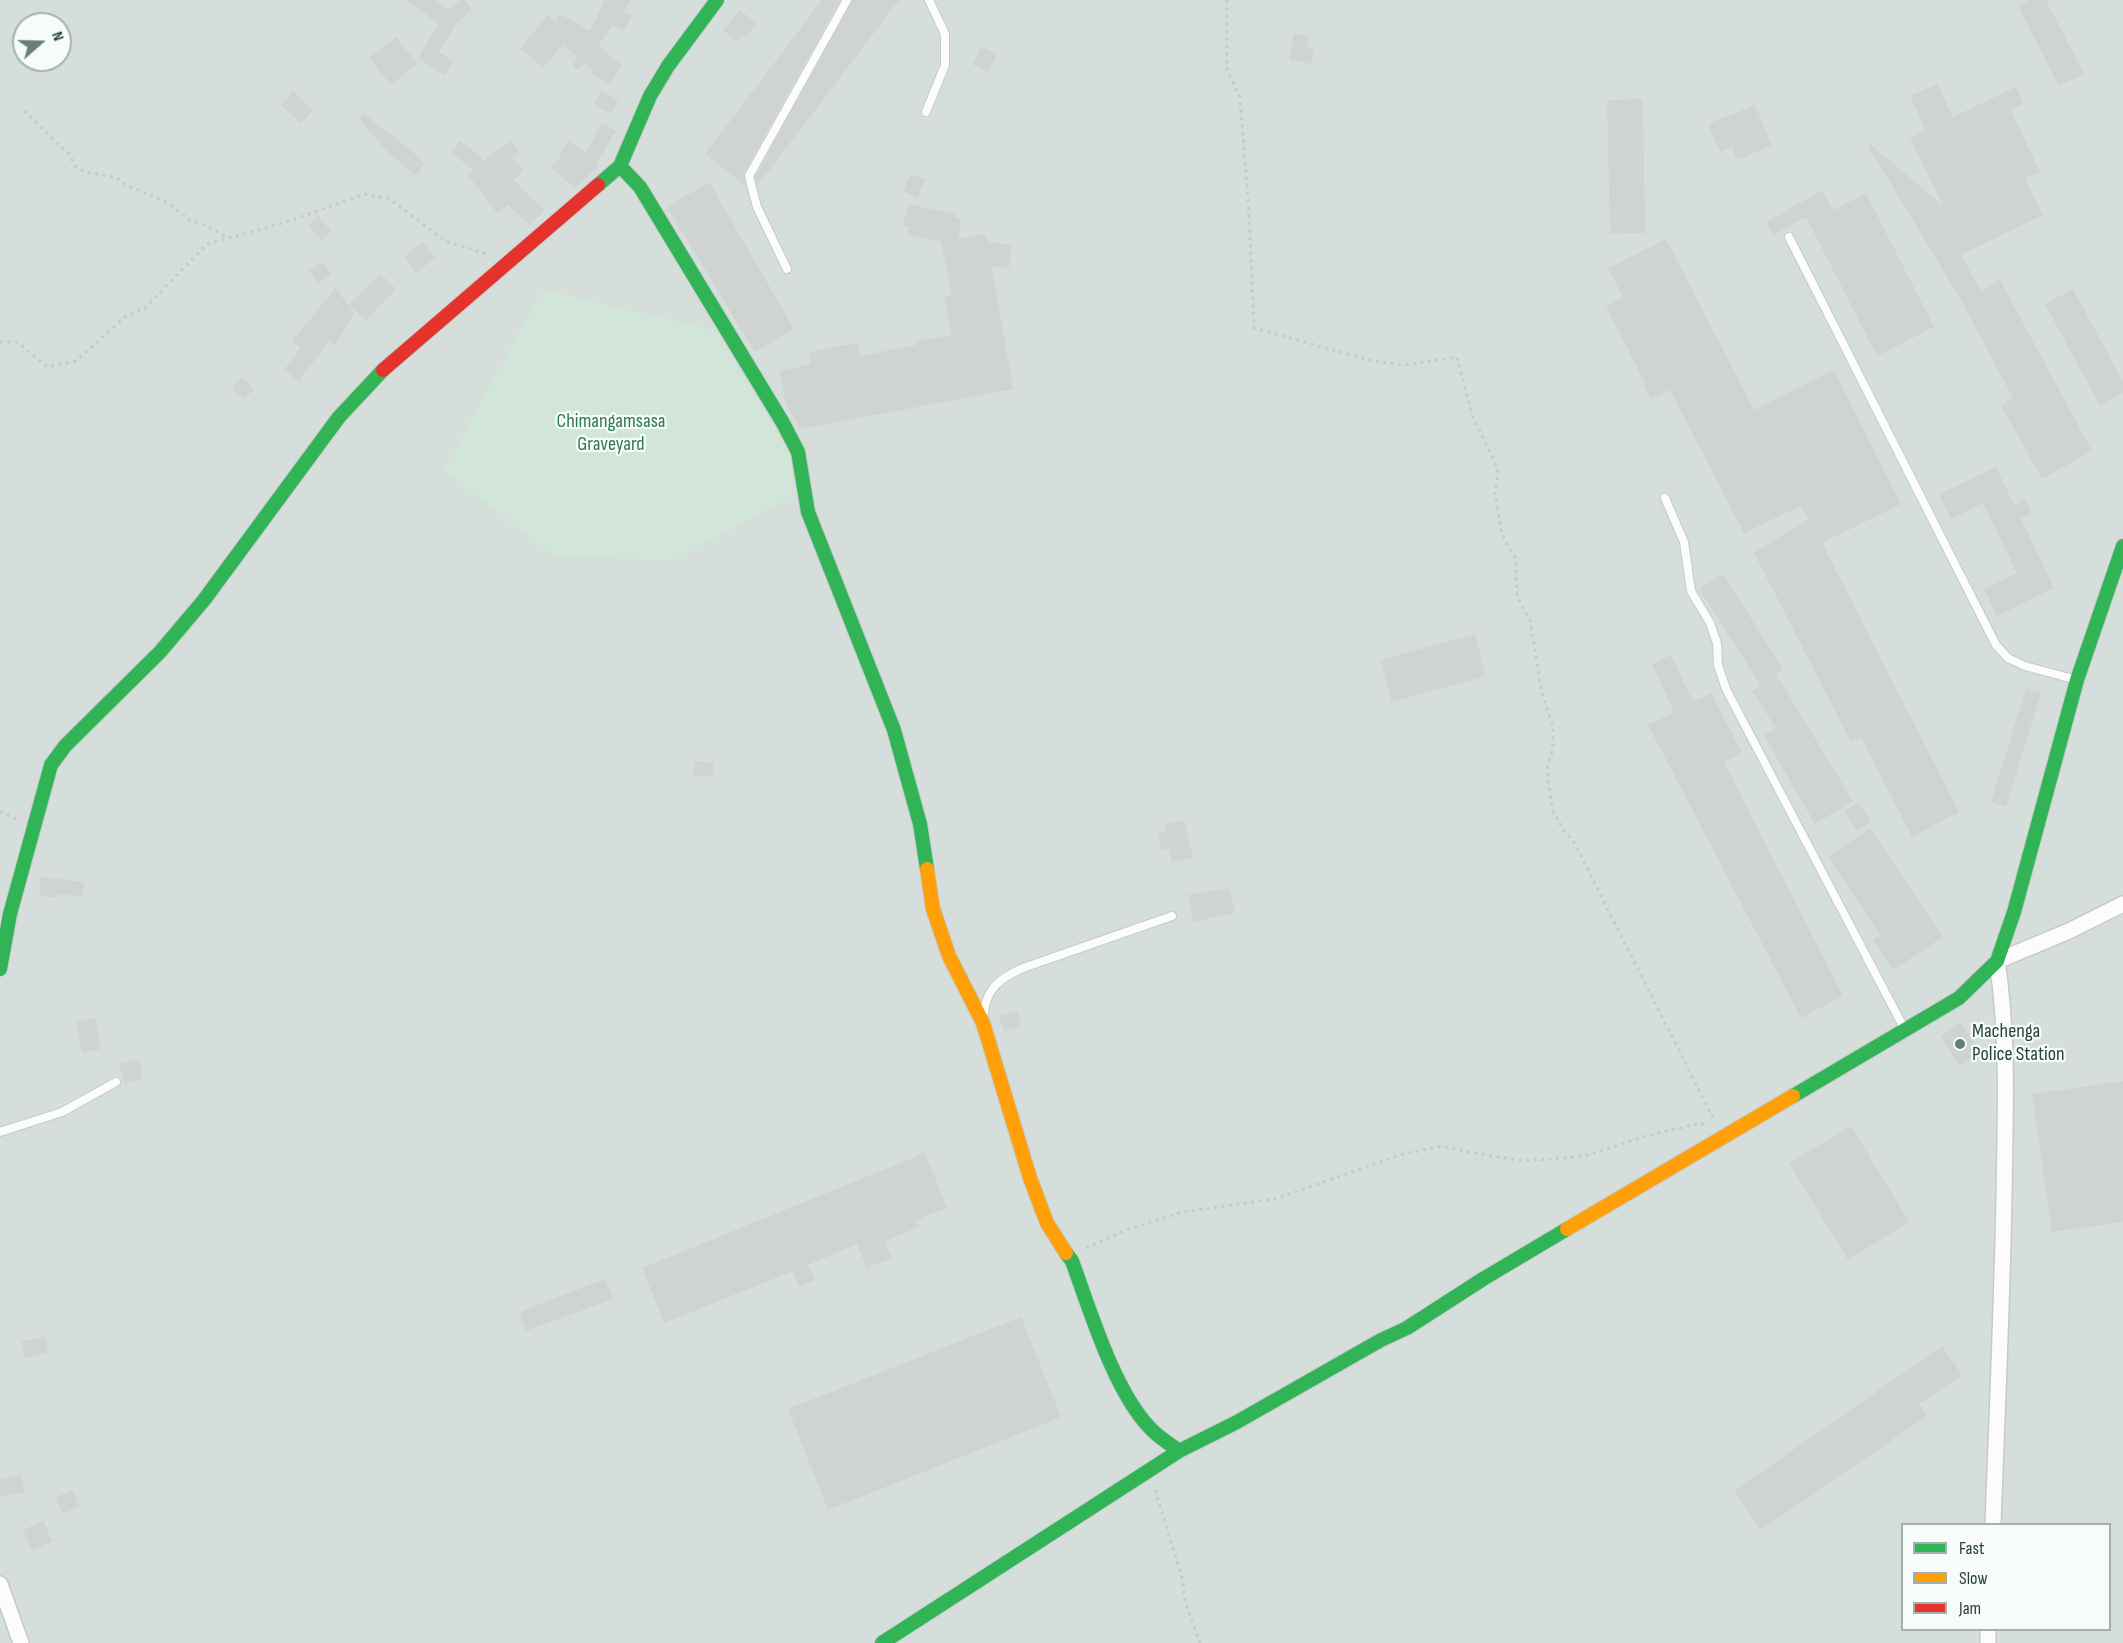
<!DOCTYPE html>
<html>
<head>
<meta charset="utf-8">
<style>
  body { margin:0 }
  #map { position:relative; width:2123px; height:1643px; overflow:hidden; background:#e8edeb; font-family:"Sofia Sans Condensed",sans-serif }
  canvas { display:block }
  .legend { position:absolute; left:1901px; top:1523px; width:210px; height:108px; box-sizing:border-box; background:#f7fbf9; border:2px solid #a3b1ad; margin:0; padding:8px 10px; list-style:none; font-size:18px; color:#24423a }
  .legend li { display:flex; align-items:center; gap:12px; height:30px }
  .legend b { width:30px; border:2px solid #a3b1ad }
  .north { position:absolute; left:12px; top:12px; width:60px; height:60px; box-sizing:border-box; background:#f7fbf9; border:2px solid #a3b1ad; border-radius:50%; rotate:70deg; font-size:16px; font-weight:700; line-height:24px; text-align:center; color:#24423a }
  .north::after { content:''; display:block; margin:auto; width:21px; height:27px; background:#697e78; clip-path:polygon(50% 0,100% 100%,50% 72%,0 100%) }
</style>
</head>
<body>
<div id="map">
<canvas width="2123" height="1643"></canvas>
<ul class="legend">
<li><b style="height:8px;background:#30b455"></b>Fast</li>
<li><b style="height:8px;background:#ff9f0a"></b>Slow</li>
<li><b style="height:8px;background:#e5322d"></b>Jam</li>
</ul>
<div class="north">N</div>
</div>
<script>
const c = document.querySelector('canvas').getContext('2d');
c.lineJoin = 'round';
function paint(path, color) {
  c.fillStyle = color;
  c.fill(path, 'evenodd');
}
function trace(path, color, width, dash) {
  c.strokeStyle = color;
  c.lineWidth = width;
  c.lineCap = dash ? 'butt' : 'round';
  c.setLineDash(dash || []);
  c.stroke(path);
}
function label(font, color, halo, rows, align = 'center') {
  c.font = font + ' "Sofia Sans Condensed",sans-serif';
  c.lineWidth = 4.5;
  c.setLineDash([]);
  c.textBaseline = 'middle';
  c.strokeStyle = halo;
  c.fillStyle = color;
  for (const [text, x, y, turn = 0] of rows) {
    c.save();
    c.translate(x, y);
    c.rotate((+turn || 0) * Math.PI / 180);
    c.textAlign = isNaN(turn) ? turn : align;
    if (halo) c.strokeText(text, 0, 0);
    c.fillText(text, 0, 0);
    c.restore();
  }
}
paint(new Path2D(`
  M0,0H2123V1643H0ZM24,24H60V60H24ZM1902,1524H2110V1630H1902Z`), '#d6dedb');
paint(new Path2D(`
  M543,290L716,331L792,456V496L673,560L555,556L444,470Z`), '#d1e6d8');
paint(new Path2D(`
  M406,0H435L449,10L460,0H464L472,9L456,24L439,52L453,61L444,75L418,58L439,24Z
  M605,0H631L624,12L632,15L624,31L613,26L598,45L622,66L609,85L590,73L592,69L584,63L578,70L573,66L577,57L563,45L543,67L520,49L548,14L555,23L560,14L590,31Z
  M822,0H840L744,173L745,185L705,154Z
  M853,0H899L758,185L755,177Z
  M2030,0H2046L2084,74L2059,86L2018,6Z
  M740,10L757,24L745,38L742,35L737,42L723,30Z
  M1294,33L1309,36L1307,47L1314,49L1312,64L1289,60Z
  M396,37L417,63L391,85L369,58Z
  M981,47L997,54L989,72L973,65Z
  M1937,84L1953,117L2016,87L2023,104L2010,109L2040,172L2025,178L2043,215L1961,255L1981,291L2000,280L2092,451L2042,479L2001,405L2013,398L1962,302L1868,146L1870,144L1943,206L1910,138L1926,130L1910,96Z
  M293,91L313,110L301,123L281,105Z
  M601,91L618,100L611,114L594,105Z
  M1643,99L1645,233L1610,234L1607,100Z
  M1755,105L1772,145L1737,160L1732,147L1720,152L1708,124Z
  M363,113L414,153L424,164L416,176L388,152L358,118Z
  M602,123L616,131L596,163L599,167L574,188L551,167L562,155L559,154L569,140L586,152Z
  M460,141L479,155L483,161L511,141L520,152L512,158L524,171L513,180L544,210L530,225L508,205L497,213L468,175L474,171L451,152Z
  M910,174L925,179L918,198L903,192Z
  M709,182L794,329L755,352L667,207Z
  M1822,190L1833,210L1866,193L1934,327L1877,356L1806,217L1773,235L1766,222Z
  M908,204L955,214L954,217L961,219L958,239L986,234L988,242L1012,245L1009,268L992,266L1013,389L800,429L786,404L780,371L811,364L809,352L857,343L860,356L916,345L915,341L951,335L944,297L952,296L941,242L907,235L909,227L903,226Z
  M318,216L331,231L321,240L308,225Z
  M1666,239L1754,410L1834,370L1901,504L1822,543L1959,812L1912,837L1861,737L1851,742L1754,553L1808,519L1801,506L1744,533L1670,390L1651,399L1643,384L1645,383L1606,306L1623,297L1608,268Z
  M422,242L435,257L417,273L404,258Z
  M323,262L331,275L317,284L309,270Z
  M381,274L396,289L366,320L349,305Z
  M336,288L354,314L335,345L329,341L299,381L284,370L300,348L292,341Z
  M2073,289L2123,382V393L2100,406L2045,304Z
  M242,377L254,390L243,399L232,387Z
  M1996,467L2014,505L2025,499L2031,513L2021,519L2054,588L1997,616L1984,589L2017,573L1983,503L1951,519L1939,494Z
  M1723,574L1783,669L1776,674L1853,801L1815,824L1764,736L1776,728L1752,691L1761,686L1699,589Z
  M1475,634L1486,676L1392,702L1380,660Z
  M1671,655L1693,702L1711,693L1742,753L1724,762L1843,996L1801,1018L1648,725L1674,712L1652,664Z
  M2026,688L2041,693L2006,807L1991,802Z
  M695,761L714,763L712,777L693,775Z
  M1858,802L1871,822L1857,831L1844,811Z
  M1184,820L1193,858L1172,862L1169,849L1162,851L1158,833L1165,832L1164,825Z
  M1870,828L1943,937L1893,970L1873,940L1880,935L1828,857Z
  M41,877L84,882L83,897L58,894V898L39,896Z
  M1230,888L1235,913L1193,922L1188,895Z
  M1017,1011L1022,1026L1004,1031L999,1016Z
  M95,1018L101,1049L82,1053L76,1021Z
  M1961,1022L1980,1053L1959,1066L1940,1036Z
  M139,1059L143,1079L124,1083L119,1063Z
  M2123,1081V1222L2052,1232L2032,1094Z
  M1851,1126L1909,1222L1848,1260L1789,1163Z
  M925,1153L947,1208L916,1220L919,1227L885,1241L892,1258L867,1268L857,1244L808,1265L815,1280L799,1287L793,1271L664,1323L642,1268Z
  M605,1279L613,1299L526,1331L519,1312Z
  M1021,1317L1061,1417L828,1510L788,1409Z
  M45,1337L48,1353L25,1358L22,1341Z
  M1942,1346L1962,1375L1919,1404L1927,1416L1761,1530L1734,1491Z
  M21,1475L24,1492L0,1497V1479Z
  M73,1490L79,1507L62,1514L56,1497Z
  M43,1521L52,1541L32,1551L23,1530Z`), '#cfd4d2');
const lane = new Path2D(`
  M926,112L945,65V34L929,0
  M1789,237L1996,645L2008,658L2025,666L2077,680
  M787,269L757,207L749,176L847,0
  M1665,498L1684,542L1691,591L1710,623L1717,643L1718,665L1726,689L1905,1030
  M984,1013C986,988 1002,977 1023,968L1172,916
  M0,1132L62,1112L116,1082`);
const street = new Path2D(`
  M1993,1524C1997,1415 2002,1306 2004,1197C2005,1118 2009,1039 1997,961L2069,931L2123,904
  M0,1584L21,1643
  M1988,1643V1630`);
const fast = new Path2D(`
  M620,166L640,187L783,423L798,452L808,512L894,730L920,824L927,869
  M598,185L620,166L650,96L668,66L717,0
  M0,969L10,914L51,765L65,746L160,652L204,600L339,417L383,370
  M1793,1096L1959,998L1997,961L2014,912L2077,680L2123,546
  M1066,1253L1072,1261C1090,1310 1114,1391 1150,1428C1158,1437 1170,1444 1179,1451
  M882,1643L1179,1451L1237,1422L1381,1340L1407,1328L1483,1279L1567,1229`);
const slow = new Path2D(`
  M927,869L933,909L949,956L983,1023L1030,1178L1047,1223L1066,1253
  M1567,1229L1793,1096`);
const jam = new Path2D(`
  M383,370L598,185`);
trace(lane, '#c5cac8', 10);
trace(street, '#c5cac8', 18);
trace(fast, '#c3cbc8', 16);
trace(slow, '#c3cbc8', 16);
trace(jam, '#c3cbc8', 16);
trace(new Path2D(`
  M1227,0V69L1240,98L1249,213L1254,328L1373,361L1404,365L1457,357L1472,415L1498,469L1495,494L1502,535L1516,559L1517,597L1530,620L1542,693L1553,726V747L1547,770L1552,809L1564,831L1574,842L1713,1118
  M24,111L69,154L75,166L86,172L117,178L126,185L166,202L190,220L207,226L228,238
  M0,342H17L48,367L76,361L126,316L145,308L207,244L286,222L365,194L390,199L445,241L487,254
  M0,811L16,819
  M1086,1248L1124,1231L1182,1212L1275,1199L1400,1155L1441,1146L1474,1153L1525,1161L1585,1156L1646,1136L1701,1123L1704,1125
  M1155,1490L1183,1581C1183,1604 1193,1622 1200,1643`), '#c3ccca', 3, [3, 4.5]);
trace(lane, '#fcfcfc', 8);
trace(street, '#fcfcfc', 15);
trace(fast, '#30b455', 14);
trace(slow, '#ff9f0a', 14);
trace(jam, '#e5322d', 14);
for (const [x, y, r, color] of [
  [1960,1044,6,"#697e78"]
]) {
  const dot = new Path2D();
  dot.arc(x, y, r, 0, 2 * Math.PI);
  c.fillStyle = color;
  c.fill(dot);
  trace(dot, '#f7fbf9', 2);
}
label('20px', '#2d7a4b', '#f7fbf9', [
  ["Chimangamsasa",611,422],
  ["Graveyard",611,445]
]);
label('20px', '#24423a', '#f7fbf9', [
  ["Machenga",1972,1032],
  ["Police Station",1972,1055]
], 'left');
</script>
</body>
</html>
